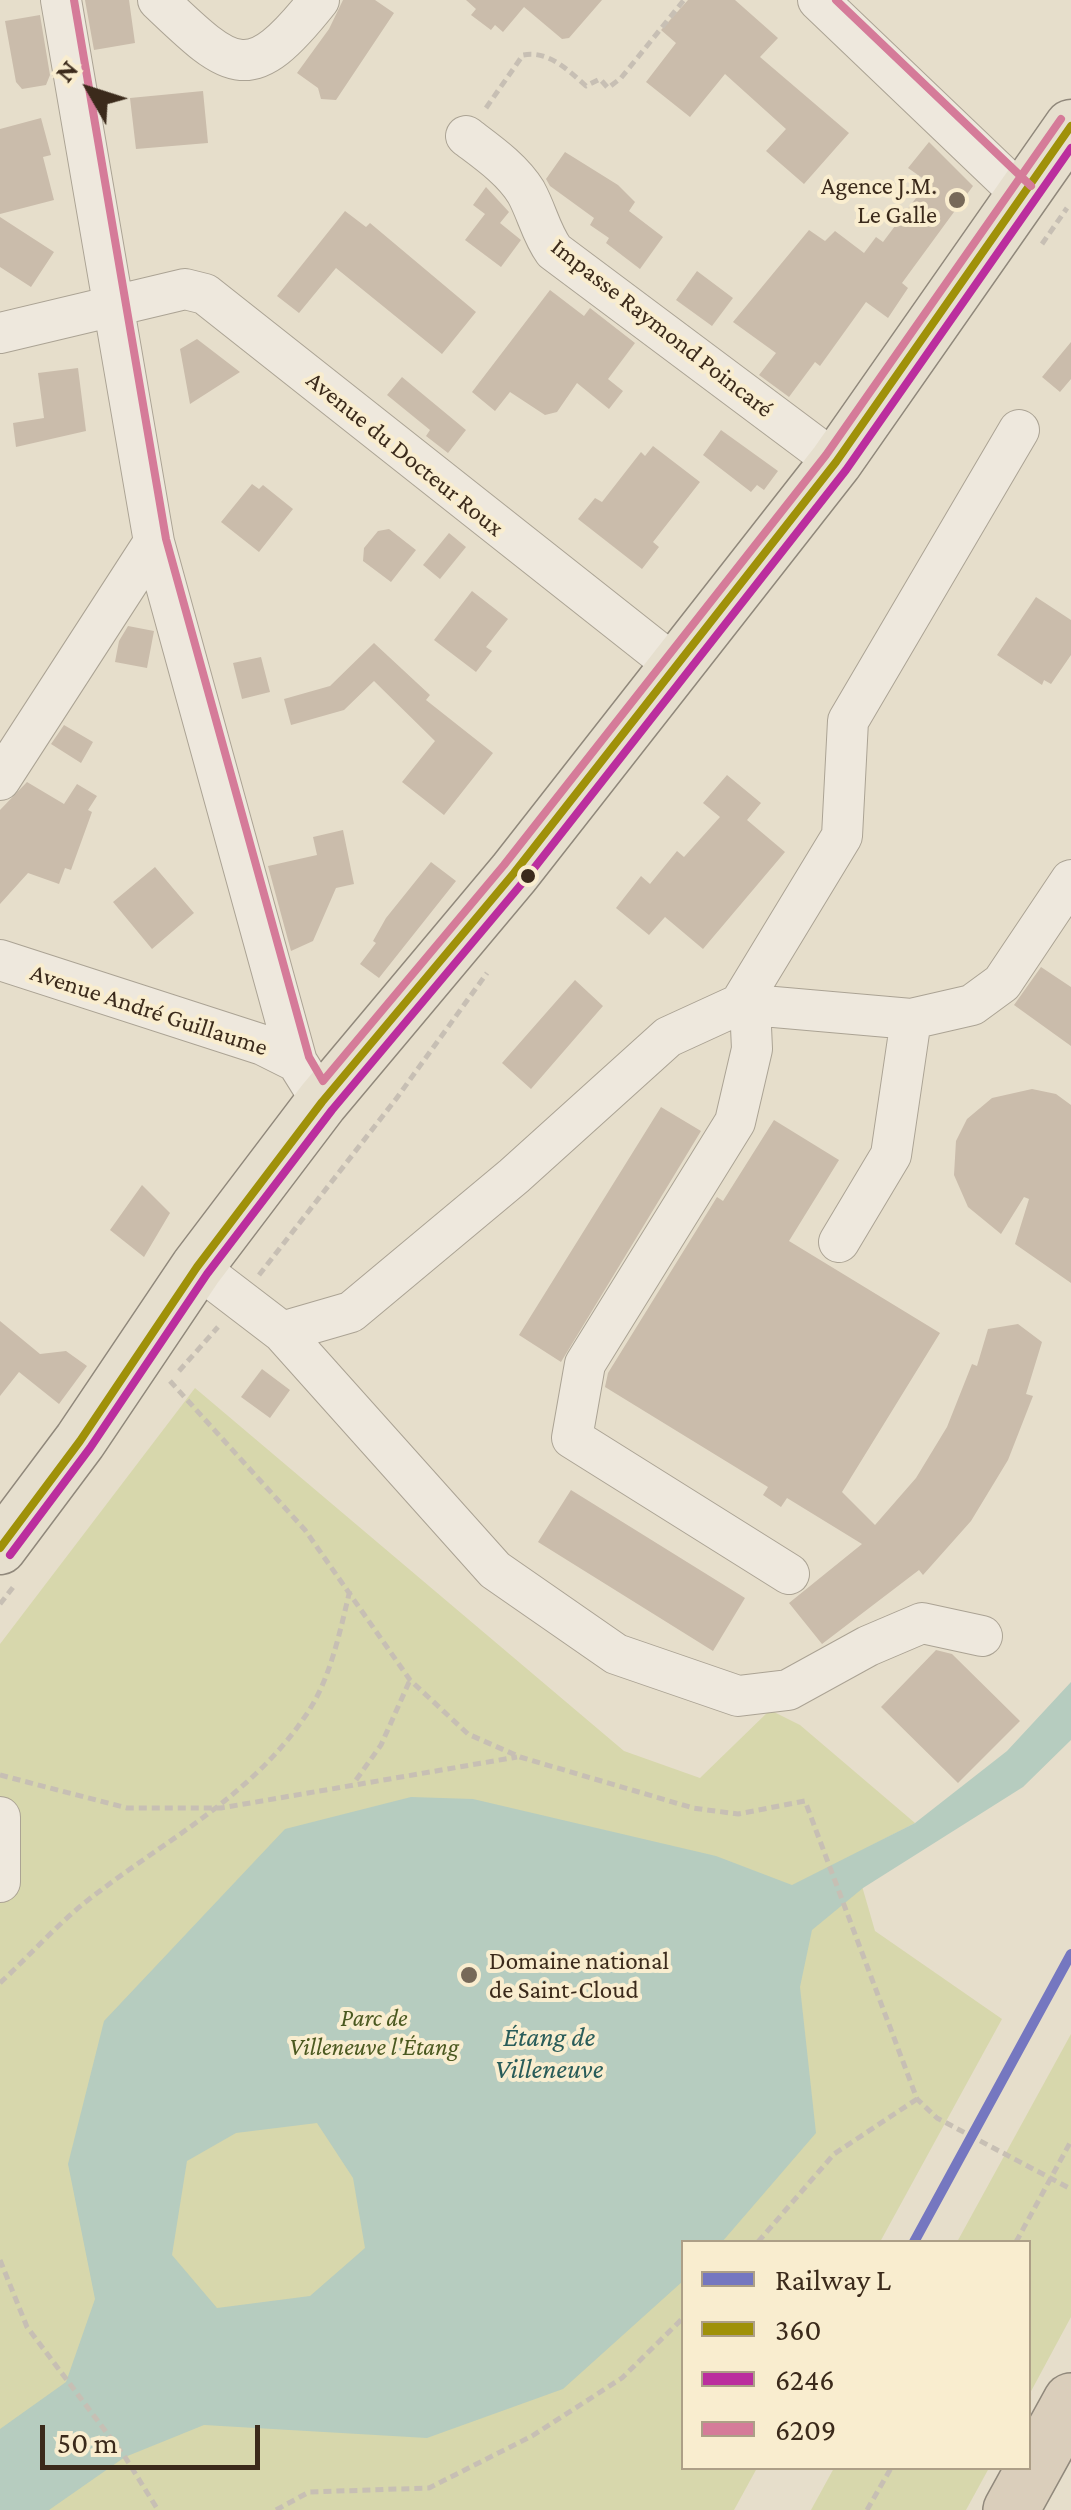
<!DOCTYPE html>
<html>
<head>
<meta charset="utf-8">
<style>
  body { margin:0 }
  #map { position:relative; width:1071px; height:2510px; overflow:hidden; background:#e6decb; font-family:"Crimson Pro",serif }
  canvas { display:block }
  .legend { position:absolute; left:681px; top:2240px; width:350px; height:230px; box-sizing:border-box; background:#f9edcf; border:2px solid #ad9f87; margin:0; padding:12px 18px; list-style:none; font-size:30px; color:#3b2a1b }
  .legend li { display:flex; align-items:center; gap:20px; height:50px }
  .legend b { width:50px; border:2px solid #ad9f87 }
  .north { position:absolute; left:40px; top:40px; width:100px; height:100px; -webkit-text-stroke:8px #f9edcf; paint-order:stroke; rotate:309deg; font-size:28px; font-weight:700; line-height:40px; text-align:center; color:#3b2a1b }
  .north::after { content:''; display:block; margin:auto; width:35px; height:45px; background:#3b2a1b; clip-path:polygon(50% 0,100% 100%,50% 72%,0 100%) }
  .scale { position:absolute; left:40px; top:2425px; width:220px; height:45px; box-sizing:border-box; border:5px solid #3b2a1b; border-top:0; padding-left:12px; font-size:30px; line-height:35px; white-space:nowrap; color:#3b2a1b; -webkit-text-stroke:8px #f9edcf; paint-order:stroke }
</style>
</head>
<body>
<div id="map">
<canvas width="1071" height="2510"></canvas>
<ul class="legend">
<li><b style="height:12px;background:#7577c0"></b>Railway L</li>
<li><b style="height:12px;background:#9f9109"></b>360</li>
<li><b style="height:12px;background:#bb2e9e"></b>6246</li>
<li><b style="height:12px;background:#d57b99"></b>6209</li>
</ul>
<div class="north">N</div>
<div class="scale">50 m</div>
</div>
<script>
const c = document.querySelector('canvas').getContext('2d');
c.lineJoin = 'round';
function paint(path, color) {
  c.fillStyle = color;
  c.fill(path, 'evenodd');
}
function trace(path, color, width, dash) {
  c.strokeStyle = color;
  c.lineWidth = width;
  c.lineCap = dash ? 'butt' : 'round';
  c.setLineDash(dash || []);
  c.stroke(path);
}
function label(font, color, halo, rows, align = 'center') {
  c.font = font + ' "Crimson Pro",serif';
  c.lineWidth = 8;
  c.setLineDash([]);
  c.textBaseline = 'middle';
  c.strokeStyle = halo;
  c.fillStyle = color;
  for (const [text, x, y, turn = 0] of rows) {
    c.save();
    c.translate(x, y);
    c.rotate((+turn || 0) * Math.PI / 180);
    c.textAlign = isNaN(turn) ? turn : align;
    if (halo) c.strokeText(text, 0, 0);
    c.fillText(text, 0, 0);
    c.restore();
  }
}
paint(new Path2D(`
  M195,1388L624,1751L700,1778L770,1710L800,1725L915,1823L853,1855L875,1931L1002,2019L880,2242H684V2468H757L734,2510H0V1644Z
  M1071,2034V2317L1029,2395L1028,2242H957Z
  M834,2468H989L966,2510H811Z`), '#d7d7ac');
paint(new Path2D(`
  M1071,1682V1740L1023,1787L863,1888L812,1930L800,1987L816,2133L722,2242H684L683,2281L563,2389L427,2438L204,2425L125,2457L49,2510H0V2429L66,2382L95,2299L68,2164L104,2021L285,1829L411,1797L473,1799L716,1856L792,1885L915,1823L1007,1751ZM317,2123L353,2178L365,2248L310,2296L217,2308L172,2255L187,2161L236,2133Z`), '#b6ccbf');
paint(new Path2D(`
  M85,0H129L135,43L94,50Z
  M343,0H375L394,13L336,100L321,99L318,88L297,73L329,29Z
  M466,0H602L569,38L562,39L524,7L503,32L495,25L491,30L471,15L476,9Z
  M688,0H735L778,38L760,57L849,133L804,184L766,151L786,129L725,74L690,117L646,82L676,43L661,30Z
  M40,15L50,75L46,85L22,89L16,82L5,21Z
  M203,91L208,143L136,149L130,98Z
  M41,118L51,155L43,157L54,200L0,214V129Z
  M929,142L973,186L902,283L908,288L888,318L866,302L820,366L815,362L789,397L759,375L776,353L733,322L809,230L825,241L835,231L864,253L876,237L883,242L928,182L908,168Z
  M565,152L618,185L635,202L629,211L663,237L640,269L606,243L609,238L590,225L594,218L550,186L546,179Z
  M486,187L509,212L500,223L521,240L501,267L465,240L485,214L473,205Z
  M345,211L366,227L370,223L476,312L442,354L336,268L299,313L277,296Z
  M0,217L54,252L31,287L0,267Z
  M697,271L733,298L712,326L676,300Z
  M550,290L584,316L590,308L635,343L608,379L623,391L609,409L577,383L557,412L545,415L510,392L495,411L472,392Z
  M197,339L240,372L190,404L180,349Z
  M1071,342V379L1060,392L1042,377Z
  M78,368L86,431L16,447L13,423L44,418L38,373Z
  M402,377L466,430L448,453L426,436L430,430L387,395Z
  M721,430L778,471L764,490L757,485L751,492L703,455Z
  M653,446L700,482L653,542L659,547L642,569L578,519L595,498L602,502L641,452L645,456Z
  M252,484L259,489L263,485L293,509L259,552L221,522Z
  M389,529L416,550L391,582L363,561L364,548L378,531Z
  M449,533L466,547L440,579L423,565Z
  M472,591L508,619L486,647L492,651L476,672L434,640Z
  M1036,597L1071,620V655L1051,684L1044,680L1042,685L997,655Z
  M128,626L154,631L147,668L115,662L119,641Z
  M374,643L430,695L426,700L493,753L444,815L402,782L435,741L374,681L344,710L291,725L284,699L330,686Z
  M261,657L270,692L242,699L233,663Z
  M64,725L93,742L81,763L51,744Z
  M727,775L761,803L747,820L785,852L703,949L665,917L649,935L616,908L641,876L650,884L677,851L684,857L720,817L703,803Z
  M27,782L64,804L77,784L97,796L88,810L92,812L71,870L65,868L59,884L28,873L0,904V810Z
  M343,830L354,884L336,888L313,941L291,951L268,866L317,855L313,837Z
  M431,862L456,881L379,978L360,964L376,943L373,941L386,918Z
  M155,867L194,913L152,949L113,902Z
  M1041,967L1071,987V1046L1014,1005Z
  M575,980L603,1006L531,1089L502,1063Z
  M1032,1089L1056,1094L1071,1105V1283L1015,1244L1029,1199L1024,1197L1001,1234L968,1207L954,1175L956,1141L967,1119L992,1098Z
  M661,1107L701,1131L561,1362L519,1335Z
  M774,1120L839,1160L789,1241L940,1333L842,1492L875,1525L916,1478L947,1427L972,1364L977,1366L988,1329L1018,1324L1042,1342L1026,1394L1033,1396L1008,1460L971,1521L923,1575L919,1570L822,1644L789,1603L862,1544L787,1498L781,1507L763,1495L768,1487L605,1387L608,1373L717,1197L723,1201Z
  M142,1185L170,1213L144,1257L110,1230Z
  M0,1321L40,1354L66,1351L87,1366L59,1404L19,1372L0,1396Z
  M262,1369L290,1390L270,1418L241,1397Z
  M571,1490L745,1598L713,1651L538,1542Z
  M936,1650L952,1654L1020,1721L958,1783L881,1707Z`), '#cabcab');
const minor = new Path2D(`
  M61,0L154,542L297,1062L322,1102
  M158,0C234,73 250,87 319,0
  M818,0L1022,195
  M466,136C487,152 512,169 526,192C537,212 541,233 554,251L836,462
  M0,333L185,289L205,294L678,668
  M0,780L154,542
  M0,960L263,1045L297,1062
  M740,1004L842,836L848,721L1019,430
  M750,1005L752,1049L735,1122L585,1364L572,1438L789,1574
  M839,1242L891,1155L911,1019
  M197,1267L282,1332L495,1570L616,1654L738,1696L788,1690L868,1646L922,1623L982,1636
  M282,1332L351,1312L514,1176L668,1037L740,1004L911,1019L972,1005L1002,983L1071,880
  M0,1817V1882`);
const major = new Path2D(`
  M0,1548L80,1441L197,1267L322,1102L514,873L836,462L1071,126`);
const highway = new Path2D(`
  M1011,2510L1071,2401`);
trace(minor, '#aba394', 42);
trace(major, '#90887b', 55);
trace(highway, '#90887b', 58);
trace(new Path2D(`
  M486,108L523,55C548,50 568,70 586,86L600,79L608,88L621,78L684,0
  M1042,244L1067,208
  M259,1275L396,1099L487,973
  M179,1371L218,1327
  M170,1381L305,1530L410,1680L468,1734L520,1757L693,1808L738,1814L805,1801L917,2099L937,2118L1071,2189
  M0,1604L14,1586
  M0,1775L127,1808H221L517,1757
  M356,1780L381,1745L410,1680
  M0,1983C28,1957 54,1928 83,1904C162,1841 251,1799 308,1712C331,1677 340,1631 350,1590
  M758,2242L834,2154L917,2099
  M1016,2242L1071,2141
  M0,2260L27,2327L125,2457L158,2510
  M276,2510L309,2492L429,2488L532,2436L622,2378L684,2317
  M867,2510L891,2468`), '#c7bfb4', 5, [8, 5]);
trace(minor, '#eee8dd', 40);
trace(major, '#e6dfce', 52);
trace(highway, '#dacebb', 55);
trace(new Path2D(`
  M0,1548L80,1441L197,1267L322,1102L514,873L836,462L1071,126`), '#9f9109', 8);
trace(new Path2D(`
  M10,1555L90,1448L207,1274L332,1110L524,881L846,470L1071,148`), '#bb2e9e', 8);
trace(new Path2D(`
  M74,0L166,539L309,1057L323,1081L504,865L826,455L1061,119
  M836,0L1031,186`), '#d57b99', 8);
trace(new Path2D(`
  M914,2242L1071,1954`), '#7577c0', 10);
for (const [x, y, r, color] of [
  [957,200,10,"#776959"],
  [528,876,9,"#3b2a1b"],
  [469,1975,10,"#776959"]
]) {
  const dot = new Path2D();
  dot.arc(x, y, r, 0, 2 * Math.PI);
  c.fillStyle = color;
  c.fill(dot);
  trace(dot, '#f9edcf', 4);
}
label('25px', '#3b2a1b', '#f9edcf', [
  ["Agence J.M.",937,186],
  ["Le Galle",937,215],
  ["Domaine national",489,1961,"left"],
  ["de Saint-Cloud",489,1990,"left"]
], 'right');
label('25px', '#3b2a1b', '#f9edcf', [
  ["Impasse Raymond Poincaré",662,328,38],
  ["Avenue du Docteur Roux",405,454,39],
  ["Avenue André Guillaume",149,1010,18]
]);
label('italic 25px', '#4b5920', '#f9edcf', [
  ["Parc de",374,2018],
  ["Villeneuve l'Étang",374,2047]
]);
label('italic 28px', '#295c59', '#f9edcf', [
  ["Étang de",549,2037],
  ["Villeneuve",549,2069]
]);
</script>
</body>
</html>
